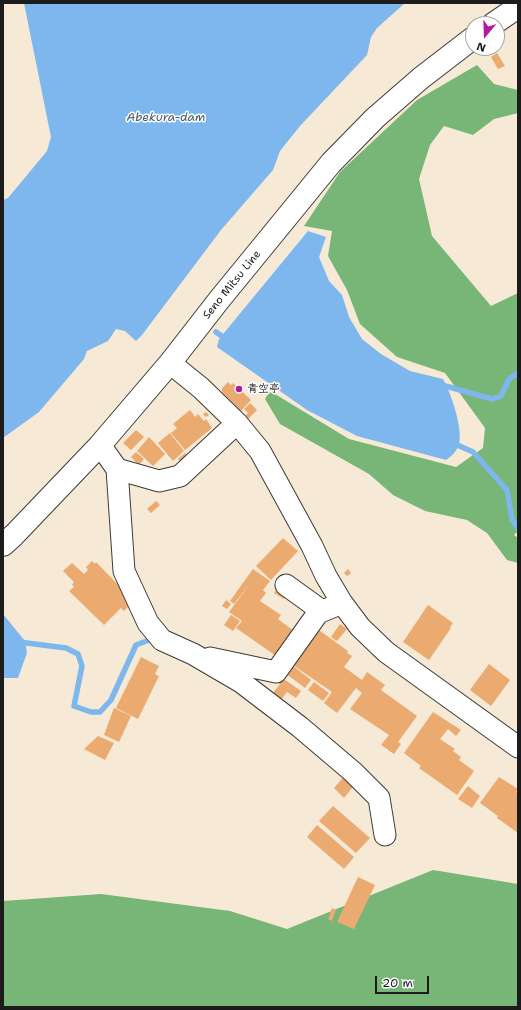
<!DOCTYPE html>
<html>
<head>
<meta charset="utf-8">
<style>
  body { margin:0 }
  #map { position:relative; width:521px; height:1010px; overflow:hidden; background:#f6e9d5; font-family:"Shantell Sans",sans-serif }
  canvas { display:block }
  .frame { position:absolute; inset:0; border:4px solid #1c1c1c; pointer-events:none }
  .north { position:absolute; left:465px; top:16px; width:40px; height:40px; box-sizing:border-box; background:#fff; border:1px solid #a4a4a4; border-radius:50%; rotate:199deg; font-size:11px; font-weight:700; line-height:16px; text-align:center; color:#1c1c1c }
  .north::after { content:''; display:block; margin:auto; width:14px; height:18px; background:#b5179e; clip-path:polygon(50% 0,100% 100%,50% 72%,0 100%) }
  .scale { position:absolute; left:375px; top:976px; width:54px; height:18px; box-sizing:border-box; border:2px solid #1c1c1c; border-top:0; padding-left:5px; font-size:12px; line-height:14px; white-space:nowrap; color:#1c1c1c; -webkit-text-stroke:3px #fff; paint-order:stroke }
</style>
</head>
<body>
<div id="map">
<canvas width="521" height="1010"></canvas>
<div class="frame"></div>
<div class="north">N</div>
<div class="scale">20 m</div>
</div>
<script>
const c = document.querySelector('canvas').getContext('2d');
c.lineJoin = 'round';
function paint(path, color) {
  c.fillStyle = color;
  c.fill(path, 'evenodd');
}
function trace(path, color, width, dash) {
  c.strokeStyle = color;
  c.lineWidth = width;
  c.lineCap = dash ? 'butt' : 'round';
  c.setLineDash(dash || []);
  c.stroke(path);
}
function label(font, color, halo, rows, align = 'center') {
  c.font = font + ' "Shantell Sans","Klee One",sans-serif';
  c.lineWidth = 3;
  c.setLineDash([]);
  c.textBaseline = 'middle';
  c.strokeStyle = halo;
  c.fillStyle = color;
  for (const [text, x, y, turn = 0] of rows) {
    c.save();
    c.translate(x, y);
    c.rotate((+turn || 0) * Math.PI / 180);
    c.textAlign = isNaN(turn) ? turn : align;
    if (halo) c.strokeText(text, 0, 0);
    c.fillText(text, 0, 0);
    c.restore();
  }
}
paint(new Path2D(`
  M477,65L494,84L518,90V113L494,119L473,135L444,126L430,145L419,179L432,236L491,306L518,293V531L514,535L518,538V563L507,560L487,533L467,520L425,511L393,495L369,474L280,424L265,399L270,391L349,439L456,467L483,448L485,428L445,373L397,357L360,324L347,290L328,256L332,231L304,226L340,172L417,100Z
  M433,870L518,884V1007H3V901L101,894L230,911L287,929Z`), '#77b676');
paint(new Path2D(`
  M24,3H405L377,28L371,37L367,55L300,126L280,151L273,170L221,230L142,335L136,341L125,331L116,329L108,341L87,351L84,359L39,412L3,438V200L8,198L47,151L51,137Z
  M308,231L326,237L319,257L329,281L342,295L349,317L362,339L381,354L410,371L443,379C451,393 463,428 459,444C457,451 452,456 446,460L357,436L307,410L217,347L219,339Z
  M3,614L25,641L27,653L18,678H3Z`), '#7db7ee');
trace(new Path2D(`
  M216,332L226,339
  M442,385L492,399L501,396L509,379L518,373
  M453,443L473,452L507,490L512,519L518,529
  M19,642L66,648L78,654L82,666L74,706L91,712H100L111,700L136,645L149,640`), '#7db7ee', 5.5);
paint(new Path2D(`
  M497,53L505,66L498,69L491,57Z
  M228,382L231,385L233,383L251,400L241,411L222,392V388Z
  M250,403L257,410L248,419L245,416L248,413L244,409Z
  M190,410L195,417L198,414L204,421L206,419L212,428L185,450L171,433L177,428L173,424Z
  M206,412L209,415L206,417L203,414Z
  M136,430L144,437L131,450L123,443Z
  M170,433L184,451L173,461L158,443Z
  M149,437L165,454L153,466L137,451Z
  M136,452L144,459L139,465L131,457Z
  M185,453L189,458L182,464L178,459Z
  M156,501L160,505L151,513L147,509Z
  M283,538L298,551L271,580L256,566Z
  M92,561L95,564L96,562L127,594L132,603L124,611L121,608L104,625L69,591L74,587L72,585L74,582L63,571L72,563L84,574L88,570L86,567Z
  M253,569L270,581L263,590L266,593L260,601L281,615L278,619L294,631L279,658L236,628L242,621L229,612L252,581L234,604L230,601Z
  M348,569L351,573L347,576L344,573Z
  M278,588L287,594L284,599L274,593Z
  M226,600L231,604L227,609L222,606Z
  M428,605L453,623L450,627L451,628L429,660L403,642Z
  M231,615L240,621L233,631L224,625Z
  M340,624L347,629L337,641L331,637Z
  M316,628L348,651L347,653L352,656L344,667L362,680L367,672L385,685L381,690L417,716L398,742L401,744L394,754L381,745L389,735L350,709L362,693L356,688L337,713L324,703L332,692L290,663Z
  M141,657L159,666L155,674L159,676L138,719L116,708Z
  M489,664L510,680L491,706L470,690Z
  M292,665L311,680L305,688L285,673Z
  M281,677L301,691L296,698L287,692L281,700L272,694L280,684L277,682Z
  M314,682L329,693L323,701L308,690Z
  M114,708L131,716L119,742L104,735Z
  M433,712L461,730L456,736L448,729L440,739L455,749L453,751L461,757L459,760L474,771L457,795L419,768L421,766L404,753Z
  M98,736L114,743L105,760L84,749Z
  M346,774L356,783L344,798L334,788Z
  M499,777L518,789L516,792L518,794V833L497,818L498,816L480,803Z
  M468,786L480,796L472,808L458,799Z
  M333,806L370,838L356,853L319,821Z
  M317,825L354,857L344,869L307,837Z
  M358,877L375,885L354,929L337,922Z
  M332,908L336,910L332,921L328,919Z`), '#eaaa70');
const street = new Path2D(`
  M170,363L201,388L237,423L260,451L312,546L326,576L342,603L360,627L386,652L518,747
  M100,445L117,469L124,571L148,623L162,640L193,654L241,682L300,727L353,772L379,798L385,835
  M117,469L159,481L180,476L237,423
  M286,585L322,611
  M210,658L276,672L318,613L342,603`);
const primary = new Path2D(`
  M493,24L518,7
  M3,545L14,535L100,445L170,363L219,300L331,163L375,118L421,78L473,38`);
trace(street, '#3d3b38', 23);
trace(primary, '#3d3b38', 24);
trace(street, '#fff', 21);
trace(primary, '#fff', 22);
for (const [x, y, r, color] of [
  [239,389,4,"#b5179e"]
]) {
  const dot = new Path2D();
  dot.arc(x, y, r, 0, 2 * Math.PI);
  c.fillStyle = color;
  c.fill(dot);
  trace(dot, '#fff', 1.5);
}
label('11px', '#1c1c1c', '#fff', [
  ["Seno Mitsu Line",232,285,-51]
]);
label('bold 11px', '#1c1c1c', '#fff', [
  ["青空亭",247,389]
], 'left');
label('italic 12px', '#435a70', '#fff', [
  ["Abekura-dam",166,118]
]);
</script>
</body>
</html>
